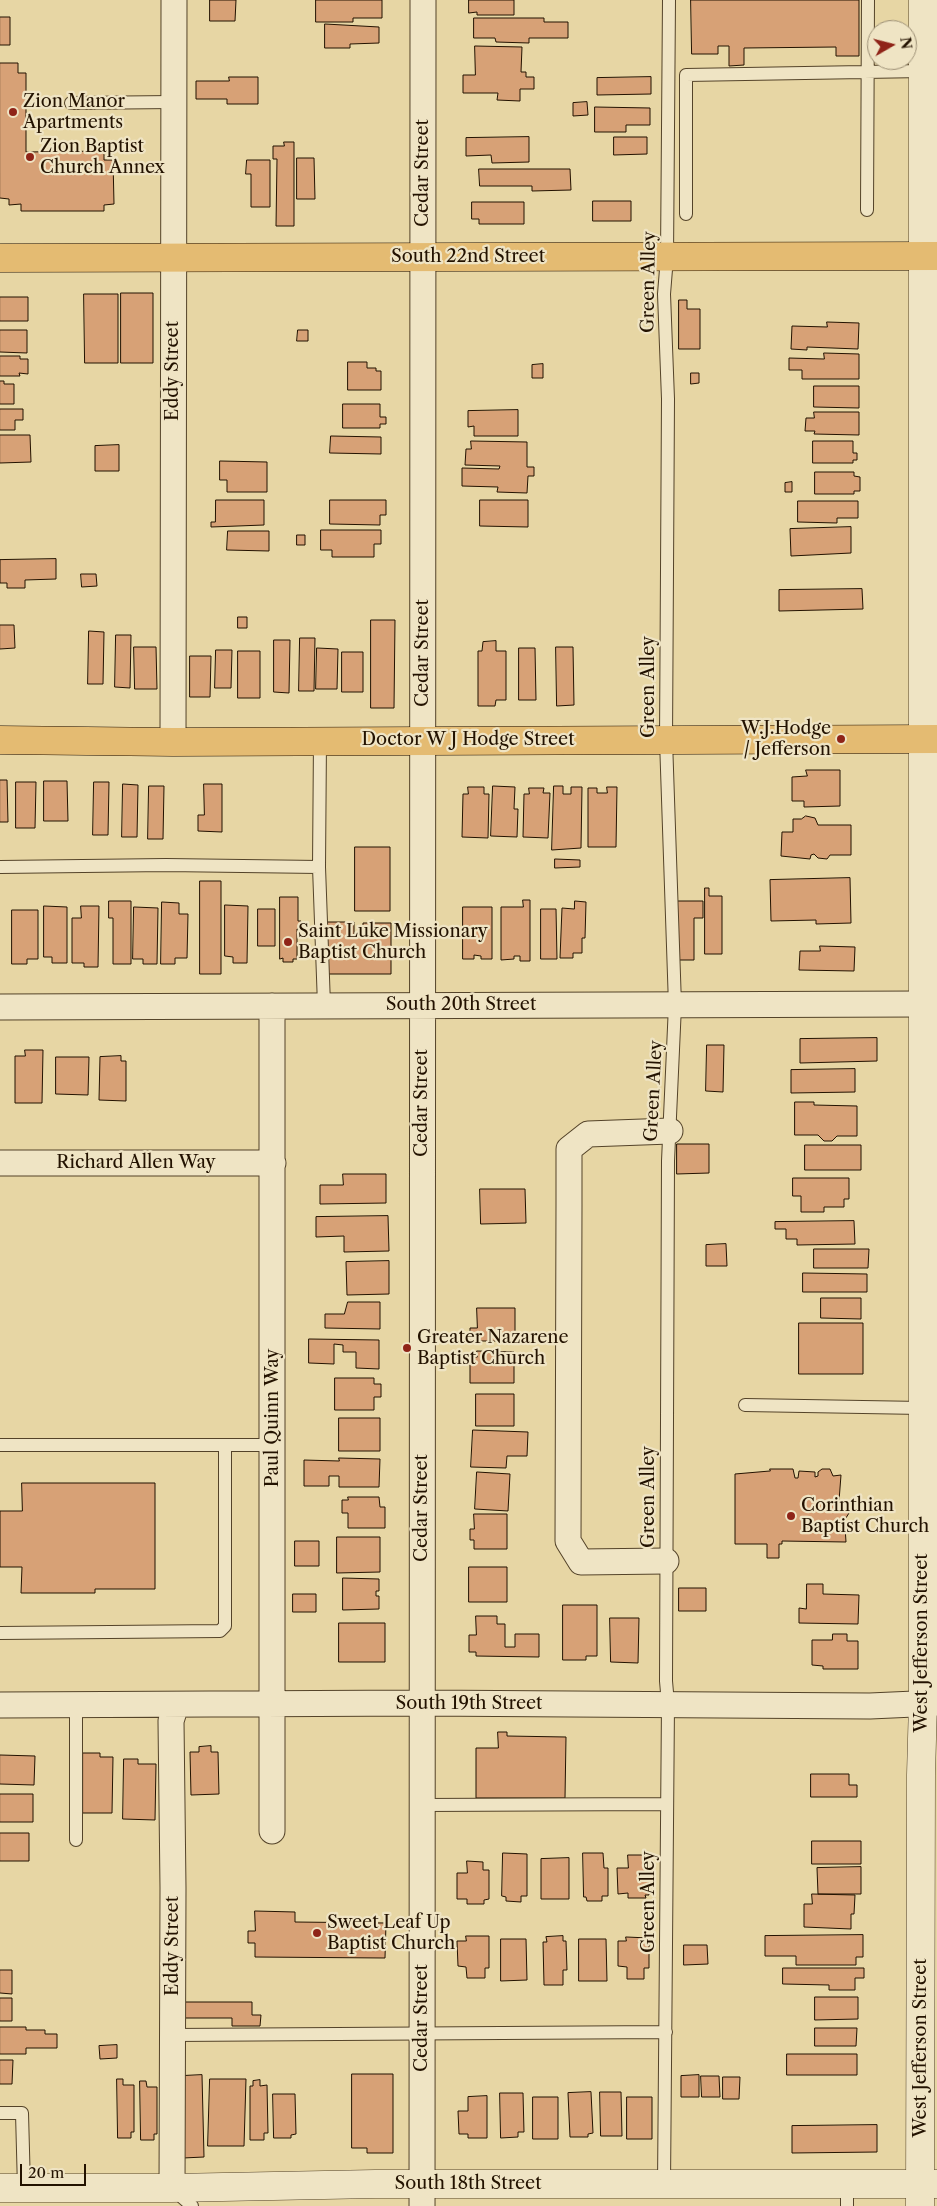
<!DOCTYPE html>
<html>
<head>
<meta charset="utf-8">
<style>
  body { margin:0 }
  #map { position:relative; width:937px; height:2206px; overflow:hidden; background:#e7d6a4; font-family:"Libre Caslon Text",serif }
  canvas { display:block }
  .north { position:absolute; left:867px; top:20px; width:50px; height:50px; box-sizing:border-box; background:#efe4c4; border:1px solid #9d9076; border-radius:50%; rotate:82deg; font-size:14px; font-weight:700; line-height:20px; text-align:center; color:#231200 }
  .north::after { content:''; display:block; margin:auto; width:18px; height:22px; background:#8f2418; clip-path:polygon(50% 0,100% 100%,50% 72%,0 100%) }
  .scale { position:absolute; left:20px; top:2164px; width:66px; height:22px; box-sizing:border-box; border:2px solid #231200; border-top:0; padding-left:6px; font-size:15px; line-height:18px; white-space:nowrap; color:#231200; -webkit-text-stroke:4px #efe4c4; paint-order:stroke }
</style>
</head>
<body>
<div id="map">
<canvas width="937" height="2206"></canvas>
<div class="north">N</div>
<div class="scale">20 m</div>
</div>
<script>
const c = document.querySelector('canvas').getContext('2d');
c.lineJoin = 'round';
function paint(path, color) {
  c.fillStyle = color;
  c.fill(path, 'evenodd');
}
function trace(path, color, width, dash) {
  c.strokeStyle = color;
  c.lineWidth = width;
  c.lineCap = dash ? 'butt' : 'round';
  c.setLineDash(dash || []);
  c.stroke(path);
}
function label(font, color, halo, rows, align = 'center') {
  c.font = font + ' "Libre Caslon Text",serif';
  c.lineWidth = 4.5;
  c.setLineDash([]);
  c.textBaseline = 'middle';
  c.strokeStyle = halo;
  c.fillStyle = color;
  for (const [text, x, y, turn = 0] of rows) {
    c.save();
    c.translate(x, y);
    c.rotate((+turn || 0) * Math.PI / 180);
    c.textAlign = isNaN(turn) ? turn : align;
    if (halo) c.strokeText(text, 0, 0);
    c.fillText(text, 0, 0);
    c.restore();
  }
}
const building = new Path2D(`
  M210,0H236L235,21H210Z
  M316,0H382V18H353V22H316Z
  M469,0H514V15H477V12L469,13Z
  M691,0H859V56H836V47L744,48V65L729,66V46H718V54H692Z
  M0,17H10V45H0Z
  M474,18H544V22H568V38H529V43L496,42L495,38H474Z
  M325,24L379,27V43L350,44V48H325Z
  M475,46L522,47L521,72H526V77H534V89H520V101L497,100L498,93H463V75H475Z
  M0,63H18V73H26V152L104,151V160H113L114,204L104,205V211H21V204L9,205V199L0,198Z
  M229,77H258V104H227V99H196V81H229Z
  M651,77V94L597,95V78Z
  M587,102L588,115L573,116V103Z
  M595,107L650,108V125H626V132H595Z
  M529,137V162L492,163L491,155L466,156V138Z
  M614,137H647V154L614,155Z
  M284,142H294V226H276L277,159H273V146H284Z
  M297,158H314L315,199H297Z
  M247,160H270V207H251V174H246Z
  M479,169H570L571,190L532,191V186H480Z
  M593,201H631V221H593Z
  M472,202H524V224H479V219H472Z
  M121,293H153V363H121Z
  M84,294H118V363H85Z
  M0,297H28V321H0Z
  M679,300H687V309H700V349H679Z
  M827,322L859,323L858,349L807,347V350L791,349L792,326L827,327Z
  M0,330H27V353L0,352Z
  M298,330H308V341H297Z
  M824,353L859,354V379H802V370H789V358L824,359Z
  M0,356H20V359H28V374L19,373L20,376H0Z
  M348,362H367V368H376V371H381V390H348Z
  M543,364V378H532V365Z
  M691,373H699V383L691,384Z
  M0,381H4V384H14V404H0Z
  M814,386H859V408L814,407Z
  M343,404H380V417H386V424H380V428H343Z
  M0,409H23V420H15V430H0Z
  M518,410V436H474V426L468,427V411Z
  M814,412H859V435L814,434L815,431H805L806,418H814Z
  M0,435H30L31,462L0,463Z
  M331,436L381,437V454L330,453Z
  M471,441L527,442V467H534V476H528L527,493L497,492L498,487L462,486V468L499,469L500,466L465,465L466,449H471Z
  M813,441H853V453H857V460H853V463H813Z
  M119,445V471H95V446Z
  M220,461L267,462V492H227V480H220Z
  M815,472H854V476L860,477V491H854V494H815Z
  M792,482V492H785V483Z
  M216,500H264V525L211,527V522H215Z
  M330,500H386V515H380V525L330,524Z
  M480,500H528V527L480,526Z
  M798,501H858V518H837V523L798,522Z
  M851,527V553L791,556L790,529Z
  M321,530H381V544H374V557H332V550H321Z
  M228,531H269V551L227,550Z
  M297,535H305V545H297Z
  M56,559V579L25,580V588H7V583H0V560Z
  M81,574H96L97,586L82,587Z
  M862,589L863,609L779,611V590Z
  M238,617H247V628H238Z
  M371,620H395L394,708H371Z
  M0,625H14L15,648L0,649Z
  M89,631L104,632L103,684H88Z
  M116,635H131L130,688L115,687Z
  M300,638H315L314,691H299Z
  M274,640H290L289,693L274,692Z
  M496,641V651H506V700H496L495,706H478V651H482L483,642Z
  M134,647H156L157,689H135Z
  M556,647H573L574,705L557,706Z
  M317,648L338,649L337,689H316Z
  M519,648H535L536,700H519Z
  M216,650H232L231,688H215Z
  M238,651H260V698H238Z
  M342,652H363V692H342Z
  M190,656H211L210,697H190Z
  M806,770H840V806L804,807V801H792V777L807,776Z
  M0,780H7L8,822H0Z
  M44,781H67L68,821H44Z
  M16,782H36L35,828H16Z
  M94,782H109L108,835H93Z
  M123,784L138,785L137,837H122Z
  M204,784H222V832L198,831V815H204Z
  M149,786H164L163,839H148Z
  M493,786L515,787L514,809H518L517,837L491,836Z
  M554,786H563V794H571V787H582L581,848L552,850Z
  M468,787H484V794H489L488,838L462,837L463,794H468Z
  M607,787H617L616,847H588V788H597V793H607Z
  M529,788H544L543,793H550L548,838L523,837L524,794H529Z
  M806,816L815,818L818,825H851V855H830L827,859L818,858L814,854L811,855L810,859L781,856L782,832H793V819H801Z
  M355,847H390V911H355Z
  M555,859L580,860V867L555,868Z
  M850,878L851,923L816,924V920L771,921L770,880Z
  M200,881H221V974H200Z
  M705,888H709V896H722V954H705Z
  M280,897H298V921H301V929H297V959H293V962H283V958L280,959Z
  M523,900H530V961H520V956H514V959L501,960V907H523Z
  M109,901H131V964H113V918H109Z
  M575,901L586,902L585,938H582V953H573V958H560L562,908L574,909Z
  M677,901H703V918H694V960H677Z
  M162,902L179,903V914H188L187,958H175V964H161Z
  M225,905L248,906L247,963H233V957L225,956Z
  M44,906L67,907V963H52V957H44Z
  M81,906H99L98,967H84V963H72V918H81Z
  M134,907L158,908L157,964H143V959H133Z
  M463,907H492V959H481V956L474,955V959H463Z
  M258,909H275V946H258Z
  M541,909H556L557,959H541Z
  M12,910H38V959H27V964H12Z
  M327,922H354V934H363V923H391V974H327Z
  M820,946L855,947L854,971L799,970L800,951H820Z
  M877,1038V1061L800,1063V1039Z
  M707,1045H724L723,1092L706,1091Z
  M25,1050H43L42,1103H15V1056H25Z
  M121,1056V1061H126V1101L99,1100L100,1057Z
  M56,1057H89L88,1095L56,1094Z
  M855,1069V1092L791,1093V1070Z
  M795,1102H814V1105L857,1106V1136H837L832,1141H824L818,1135H795Z
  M677,1144H709V1173L677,1174Z
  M805,1145H861V1170H805Z
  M343,1174H386V1203L320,1204V1185H343Z
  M793,1178H849V1199H844V1207H824V1212H801V1196H793Z
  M480,1189H525L526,1223L481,1224Z
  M388,1216L389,1251L344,1252V1236L316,1237V1217Z
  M854,1221L855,1244L797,1245V1239H786V1229H775V1222Z
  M726,1244L727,1266H706V1245Z
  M814,1249H869L868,1268H814Z
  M389,1261V1294L347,1295L346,1262Z
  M803,1273L867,1274V1292H803Z
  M821,1298H861V1319L821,1318Z
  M348,1302H380V1329L325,1328V1314H344Z
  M477,1308H515V1341H470V1328H477Z
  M799,1323H863V1374H799Z
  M309,1339L379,1340V1369L356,1368V1352H343V1345L334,1344V1364L309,1363Z
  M477,1351L514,1352V1383H470V1357H477Z
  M335,1378H374V1384H381V1397H374V1410H335Z
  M476,1394H514V1426H476Z
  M339,1418H380V1451H339Z
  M473,1430L528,1432L527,1456H507L506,1468L471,1467Z
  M339,1458L380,1459L379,1487H339V1476H329V1486H304V1460L339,1461Z
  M770,1469H793L795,1478H798L799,1471L815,1472V1477L818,1476V1472L822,1469H830L833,1476L841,1475L839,1501L846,1505L849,1513L841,1526L845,1527L846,1542L782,1541V1544H779V1558H767V1544H735V1474L770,1471Z
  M477,1472L510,1474L508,1511L475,1509Z
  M22,1483H155V1589H95V1593H21L22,1567H0V1511H22Z
  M348,1497H379L380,1507H385V1528H348V1513H342V1500H348Z
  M474,1514H507V1549H474V1540H470V1529H474Z
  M337,1537H380V1572L337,1573Z
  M295,1541H319V1566H295Z
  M469,1567H507V1602H469Z
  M343,1578L379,1579V1591H376V1596H379V1609L343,1610Z
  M807,1584H823V1594L859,1595L858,1624L799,1623V1608L806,1609Z
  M679,1588H706V1611H679Z
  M293,1594H316V1612H293Z
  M563,1605H597V1656H586V1660H563Z
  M476,1616H497V1624H505V1647H515V1634H539V1657L476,1656V1652H469V1635H476Z
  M610,1618H639L638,1663L611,1662Z
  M339,1623H385V1662H339Z
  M833,1634H847V1641H858V1669H823V1666L812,1665V1640H832Z
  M498,1732H507V1736L566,1737L565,1798H476V1748H498Z
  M211,1746V1752H218L219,1794L191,1795L190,1752H199V1747Z
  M83,1753H100V1757H113L112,1813H83Z
  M0,1755L35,1756L34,1785L0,1784Z
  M124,1759H138V1764H156L155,1820L123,1819Z
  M811,1774H849V1785H857V1797H811Z
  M0,1794H33V1822H0Z
  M0,1833H29V1861H0Z
  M812,1841H861V1864H812Z
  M503,1853L527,1854V1896H521V1902L506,1901V1897L502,1896Z
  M583,1853H603L604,1868H608V1896H602V1901H587L586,1897H584Z
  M628,1855H644V1865L649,1864V1895H645L646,1898H628V1893L618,1894L617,1868H628Z
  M569,1858V1899H541V1859Z
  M467,1861L483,1862V1870H489V1899L484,1900V1904H467V1899H457V1873H467Z
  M861,1867V1894H818L817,1868Z
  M812,1894L855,1895L854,1914H851V1929L804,1927V1904H812Z
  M255,1911L295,1912V1922L386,1923L385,1958L255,1957V1943H248V1931H255Z
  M863,1935V1957H856V1965H796V1956H765V1936Z
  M466,1936H489V1968H485V1978H467L466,1967L458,1966L457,1941H466Z
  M563,1936V1941H566L567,1970H563V1985H544L543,1942H547L546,1937Z
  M626,1937L649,1938V1968H644V1979H627V1967L618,1966V1941H626Z
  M501,1939H526L527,1980L501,1981Z
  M579,1939H606L607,1981H579Z
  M684,1945H707L708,1964L684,1965Z
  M783,1968H864V1978H855V1990H829V1985L783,1984Z
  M0,1970H12V1994L0,1993Z
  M815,1997H858V2019L815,2020Z
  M0,1998H12V2021H0Z
  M184,2002H252V2015H261L260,2026H232V2018H184Z
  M0,2027H26V2030H45V2034H57V2048H26V2054H0Z
  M815,2028H857L856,2046H815Z
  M117,2045V2058L100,2059L99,2046Z
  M787,2054H857V2075H787Z
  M0,2060H13L12,2084H0Z
  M352,2074H393V2153H367V2148H352Z
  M202,2075L204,2157L183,2158L182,2076Z
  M699,2075V2097H681V2076Z
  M701,2076H719L720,2097H702Z
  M723,2077H740L739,2099H723Z
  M117,2079H123V2085H134V2132H131V2138H118Z
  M210,2079H246L244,2146H208Z
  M260,2080V2086L267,2085L268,2133H264V2140H250V2086H253V2081Z
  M140,2081H146L147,2087H157V2134H154V2140H141Z
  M591,2092L593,2133L588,2134V2137H570L568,2093Z
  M600,2092H621L622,2136H601Z
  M500,2093H523L524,2132H518V2137L501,2138Z
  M273,2094H295L296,2134L291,2135V2138H274Z
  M487,2096V2138H468V2134H459L458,2111H468V2097Z
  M533,2097H558V2139H533Z
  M627,2097H652V2139H627Z
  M877,2125V2152L792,2153V2126Z`);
paint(building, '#d7a176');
trace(building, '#231200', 1);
const service = new Path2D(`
  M71,103L174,102
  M867,210L868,0
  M686,214V75L923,71
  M0,867L166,865L319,867L324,1005
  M319,867L320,740
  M745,1405L922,1408
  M0,1445H273
  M0,1633L220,1631L225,1626V1445
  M422,1805L667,1804
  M76,1840V1705
  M173,2035L666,2032
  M0,2113H22L24,2188
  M847,2183V2206
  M664,2184L668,1704L666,1681L668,1161L675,1005L666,740L668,399L664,294L667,257L669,0
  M175,2191L192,2206`);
const minor = new Path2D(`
  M173,742L174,0
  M0,1007L923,1004
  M0,1163H273
  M666,1561L581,1562L568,1541L569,1204V1149L588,1134L670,1131
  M0,1705L422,1703L870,1706L937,1703
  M272,1831V1006
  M172,2188L173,1888L171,1721L176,1705
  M422,2206L423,0`);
const tertiary = new Path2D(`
  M0,2188H172L375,2184H937
  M920,2206L921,1775L923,1703V0`);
const primary = new Path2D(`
  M0,258L937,256
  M0,740L173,742L937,739`);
trace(service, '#544329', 14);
trace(minor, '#544329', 27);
trace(tertiary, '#544329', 29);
trace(primary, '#231200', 29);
trace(service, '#efe4c4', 12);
trace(minor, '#efe4c4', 25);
trace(tertiary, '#efe4c4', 28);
trace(primary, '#e4bb72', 28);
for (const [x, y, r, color] of [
  [13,112,5,"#8f2418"],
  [30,157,5,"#8f2418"],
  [841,739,5,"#8f2418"],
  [288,942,5,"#8f2418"],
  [407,1348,5,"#8f2418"],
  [791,1516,5,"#8f2418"],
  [317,1933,5,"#8f2418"]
]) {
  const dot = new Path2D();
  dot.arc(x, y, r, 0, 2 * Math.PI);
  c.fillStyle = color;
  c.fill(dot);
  trace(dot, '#efe4c4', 2);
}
label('18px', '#231200', '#efe4c4', [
  ["Zion Manor",23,102],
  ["Apartments",23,123],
  ["Zion Baptist",40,147],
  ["Church Annex",40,168],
  ["W.J.Hodge",831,729,"right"],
  ["/ Jefferson",831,750,"right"],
  ["Saint Luke Missionary",298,932],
  ["Baptist Church",298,953],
  ["Greater Nazarene",417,1338],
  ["Baptist Church",417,1359],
  ["Corinthian",801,1506],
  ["Baptist Church",801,1527],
  ["Sweet Leaf Up",327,1923],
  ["Baptist Church",327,1944]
], 'left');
label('18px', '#231200', '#efe4c4', [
  ["Cedar Street",423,173,-90],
  ["South 22nd Street",468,257],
  ["Green Alley",649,282,-89],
  ["Eddy Street",173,371,-90],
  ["Cedar Street",423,653,-90],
  ["Green Alley",649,687,-90],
  ["Doctor W J Hodge Street",468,740],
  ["South 20th Street",461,1005],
  ["Green Alley",654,1091,-87],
  ["Cedar Street",422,1103,-90],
  ["Richard Allen Way",136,1163],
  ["Paul Quinn Way",273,1418,-90],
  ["Green Alley",649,1497,-90],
  ["Cedar Street",422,1508,-90],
  ["West Jefferson Street",922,1643,-90],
  ["South 19th Street",469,1704],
  ["Green Alley",649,1902,-90],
  ["Eddy Street",173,1946,-90],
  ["Cedar Street",422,2018,-90],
  ["West Jefferson Street",921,2048,-90],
  ["South 18th Street",468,2184]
]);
</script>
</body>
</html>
